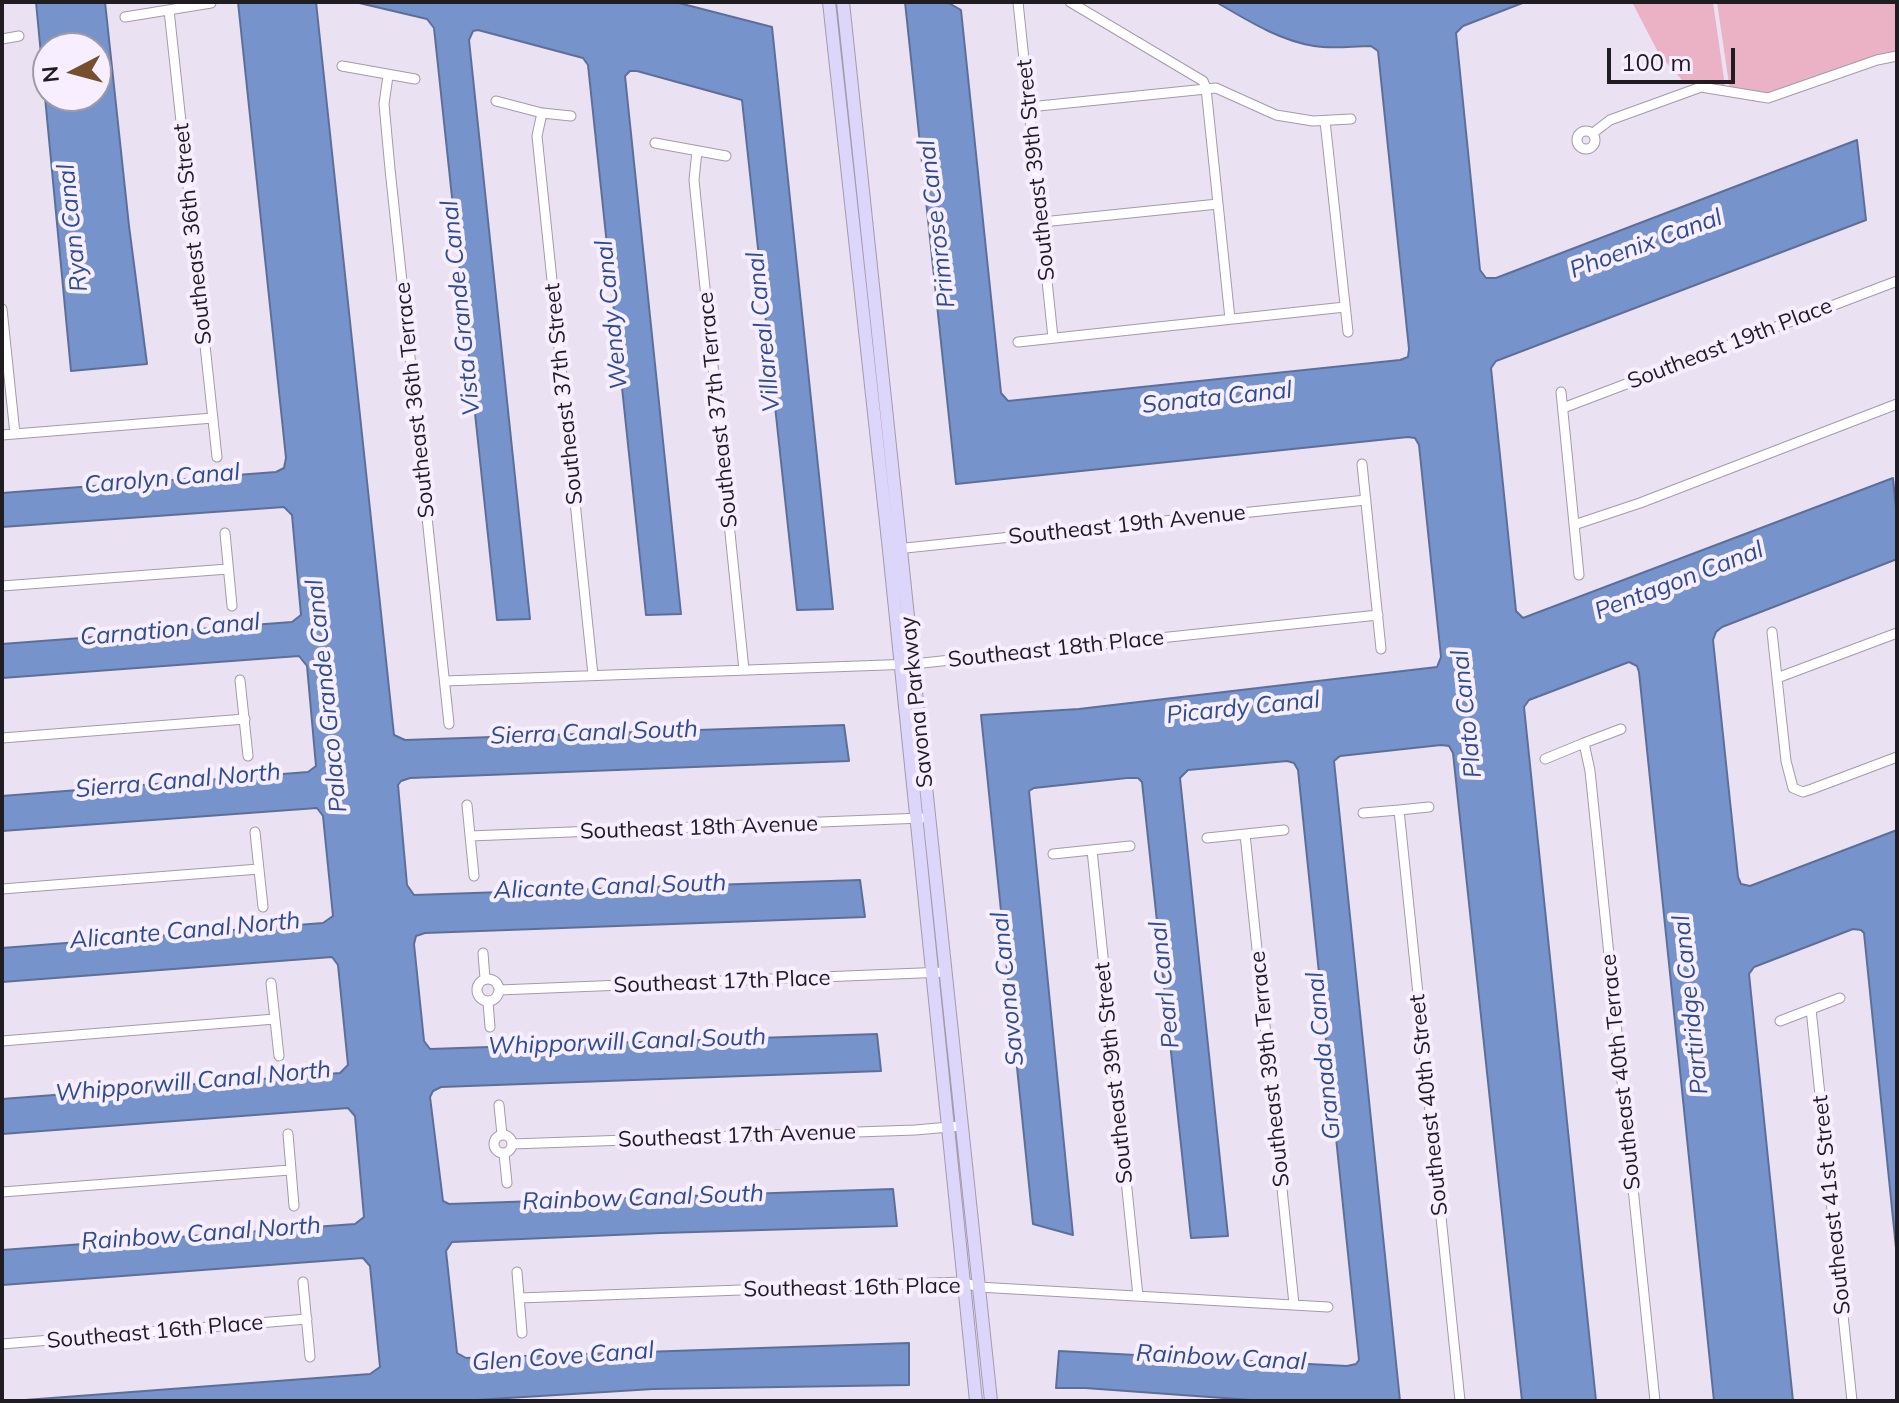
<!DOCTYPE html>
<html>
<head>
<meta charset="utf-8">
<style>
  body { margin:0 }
  #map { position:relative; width:1899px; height:1403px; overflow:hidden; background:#eae1f2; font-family:Mulish,sans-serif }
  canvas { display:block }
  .frame { position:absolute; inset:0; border:4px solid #1f1c22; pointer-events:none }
  .north { position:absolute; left:32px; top:32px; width:80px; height:80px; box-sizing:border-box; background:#f7eeff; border:2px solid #a19aa7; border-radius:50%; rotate:264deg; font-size:22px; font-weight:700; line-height:32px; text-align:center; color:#1f1c22 }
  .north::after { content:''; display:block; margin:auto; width:28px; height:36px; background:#76502c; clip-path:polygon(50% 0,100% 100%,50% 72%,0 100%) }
  .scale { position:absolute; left:1607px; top:48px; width:128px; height:36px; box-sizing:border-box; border:4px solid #1f1c22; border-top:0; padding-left:10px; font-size:24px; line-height:28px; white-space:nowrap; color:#1f1c22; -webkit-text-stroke:6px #f7eeff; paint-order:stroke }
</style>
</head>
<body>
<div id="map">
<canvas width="1899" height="1403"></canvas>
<div class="frame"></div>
<div class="north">N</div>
<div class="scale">100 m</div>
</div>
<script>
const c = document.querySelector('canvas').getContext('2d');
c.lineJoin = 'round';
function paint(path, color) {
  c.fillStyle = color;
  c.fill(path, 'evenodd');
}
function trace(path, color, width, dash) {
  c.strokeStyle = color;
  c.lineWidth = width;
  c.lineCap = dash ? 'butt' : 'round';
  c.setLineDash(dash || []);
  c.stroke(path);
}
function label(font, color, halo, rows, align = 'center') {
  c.font = font + ' Mulish,sans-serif';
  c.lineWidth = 8;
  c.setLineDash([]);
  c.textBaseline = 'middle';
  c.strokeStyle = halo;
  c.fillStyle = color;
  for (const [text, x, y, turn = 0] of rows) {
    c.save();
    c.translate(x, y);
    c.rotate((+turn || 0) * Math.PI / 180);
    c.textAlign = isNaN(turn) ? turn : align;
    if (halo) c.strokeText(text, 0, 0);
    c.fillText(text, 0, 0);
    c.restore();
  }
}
paint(new Path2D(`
  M1632,2H1713L1725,86L1713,82L1682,80L1659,54Z
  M1717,2H1897V51L1886,53L1799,89L1755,97L1730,91Z`), '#ebb1c5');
const water = new Path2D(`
  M36,2H105L129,226L147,364L71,371ZM48,48H96V96H48Z
  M238,2H316L394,735L405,740L844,725L849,761L410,778L401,781L398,785L407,885L414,895L860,880L865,917L425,933L416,936L414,944L424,1041L430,1049L877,1034L881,1071L441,1087L433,1091L430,1097L443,1201L449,1204L893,1189L897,1226L661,1233L452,1242L446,1251L457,1353L466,1358L909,1343V1385L653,1389L460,1401H12L370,1374L380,1367L370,1266L363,1258L2,1285V1250L355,1224L364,1217L355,1116L348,1108L2,1134V1099L340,1073L348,1065L338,965L332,957L2,982V948L323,923L333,916L323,816L317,808L2,831V796L308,772L316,766L307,666L299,656L2,678V644L292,622L301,615L292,515L284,507L2,527V493L276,472L284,468L286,458Z
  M355,2H675L772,27L833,609L797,610L742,100L637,71H630L625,76L681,614L646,615L588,65L583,58L478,30L473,31L469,40L530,619L497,620L434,28L427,19Z
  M905,2H947L961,10L1001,393L1008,401L1400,360L1408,357L1409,349L1378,51L1371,46C1352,46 1333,49 1314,46C1278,40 1247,20 1216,2H1525L1463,26L1456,33L1480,270L1486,278H1496L1857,140L1866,220L1496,361L1491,368L1516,611L1523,618L1893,478L1897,518V559L1722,627L1716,632L1713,640L1738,877L1741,884L1750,886L1897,830V1258L1864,933L1861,930L1853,929L1754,967L1749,974L1793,1401H1714L1639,672L1637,666L1629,662L1529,700L1524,707L1596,1401H1522L1453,753L1449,746L1441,745L1340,756L1334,761L1400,1401H1265L1085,1388H1056L1059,1351L1347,1366L1356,1364L1359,1360L1298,770L1294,763L1287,761L1188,770L1180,778L1228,1236L1191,1238L1142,782L1138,778H1127L1034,788L1029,791L1073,1235L1033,1224L981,715L1079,709L1437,667L1441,657L1419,445L1415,438L1408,437L956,484Z`);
paint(water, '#7793cc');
trace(water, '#5d6f99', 2);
const street = new Path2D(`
  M1018,2L1053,338
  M1070,2L1203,81L1206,88L1230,319
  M169,10L217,457
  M125,17L211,3
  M2,39L19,36
  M342,66L415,79
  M388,76L384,104L390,169L449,724
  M496,101L542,113L571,116
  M1029,107L1216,88L1276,115L1313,121L1351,119
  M542,113L537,136L593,675
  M1325,121L1348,332
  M1577 140a9 9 0 1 1 18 0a9 9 0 1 1-18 0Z
  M1593,133L1610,120L1701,87L1768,98L1877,60L1897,56
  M655,143L726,156
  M697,151L694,180L744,670
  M1042,222L1218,204
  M2,309L15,434
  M1018,342L1345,307
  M1561,392L1579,575
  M1563,408L1897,281
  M2,435L213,418
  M1362,464L1381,649
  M1574,525L1640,503L1897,404
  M225,533L232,606
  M896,549L1366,500
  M2,586L228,569
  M1772,632L1786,761L1793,788L1803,792L1812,789L1897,757
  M1777,678L1897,633
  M240,680L248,756
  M445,681L913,664L1378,615
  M1621,729L1584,743L1590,771L1655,1401
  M2,738L245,719
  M1545,759L1584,743
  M467,805L474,876
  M1399,810L1429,807
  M1363,813L1399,810L1460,1401
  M255,832L263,907
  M1245,834L1294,1304
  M470,836L922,818
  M1207,838L1284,830
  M1092,850L1138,1296
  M1053,854L1130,846
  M2,889L259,869
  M483,953L485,979
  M477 990a11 11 0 1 1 22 0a11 11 0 1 1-22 0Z
  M271,983L279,1056
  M499,990L945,972
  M488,1002L490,1027
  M1811,1009L1852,1401
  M1780,1021L1840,998
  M2,1041L275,1019
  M499,1105L502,1135
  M288,1134L294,1206
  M494 1144a9 9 0 1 1 18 0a9 9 0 1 1-18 0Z
  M512,1144L915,1130L961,1126
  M504,1154L507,1183
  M2,1192L290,1170
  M517,1272L522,1333
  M303,1282L310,1357
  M519,1298L963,1282L978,1287L1328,1307
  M2,1344L307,1319`);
const secondary = new Path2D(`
  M829,2L889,550L976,1401
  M843,2L991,1401`);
trace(street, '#a39aaa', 11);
trace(secondary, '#a39aaa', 14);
trace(street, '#fff', 9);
trace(secondary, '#dcd6fb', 12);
label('22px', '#1f1c22', '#f7eeff', [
  ["Southeast 39th Street",1036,170,-96],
  ["Southeast 36th Street",193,234,-96],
  ["Southeast 19th Place",1730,344,-21],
  ["Southeast 37th Street",564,394,-96],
  ["Southeast 36th Terrace",415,400,-96],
  ["Southeast 37th Terrace",718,410,-96],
  ["Southeast 19th Avenue",1127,525,-6],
  ["Southeast 18th Place",1056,649,-6],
  ["Savona Parkway",917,702,-96],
  ["Southeast 18th Avenue",699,828,-2],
  ["Southeast 17th Place",722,982,-2],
  ["Southeast 39th Terrace",1270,1069,-96],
  ["Southeast 40th Terrace",1621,1072,-96],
  ["Southeast 39th Street",1114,1073,-96],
  ["Southeast 40th Street",1429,1105,-96],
  ["Southeast 17th Avenue",737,1136,-2],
  ["Southeast 41st Street",1832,1205,-96],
  ["Southeast 16th Place",852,1288,-1],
  ["Southeast 16th Place",155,1332,-5]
]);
label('italic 24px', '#2d4c92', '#f7eeff', [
  ["Primrose Canal",937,224,-97],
  ["Ryan Canal",73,228,-96],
  ["Phoenix Canal",1646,244,-20],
  ["Vista Grande Canal",461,308,-96],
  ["Wendy Canal",612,315,-96],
  ["Villareal Canal",764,332,-96],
  ["Sonata Canal",1217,398,-6],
  ["Carolyn Canal",162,479,-5],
  ["Pentagon Canal",1679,581,-21],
  ["Carnation Canal",170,630,-5],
  ["Palaco Grande Canal",327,696,-96],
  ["Picardy Canal",1243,708,-6],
  ["Plato Canal",1467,714,-96],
  ["Sierra Canal South",594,733,-2],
  ["Sierra Canal North",178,781,-5],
  ["Alicante Canal South",610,887,-2],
  ["Alicante Canal North",185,931,-5],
  ["Pearl Canal",1165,985,-96],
  ["Savona Canal",1008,989,-96],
  ["Partiridge Canal",1691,1005,-96],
  ["Whipporwill Canal South",627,1042,-2],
  ["Granada Canal",1324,1056,-96],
  ["Whipporwill Canal North",193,1082,-5],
  ["Rainbow Canal South",643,1198,-2],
  ["Rainbow Canal North",201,1234,-4],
  ["Glen Cove Canal",563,1357,-4],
  ["Rainbow Canal",1221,1358,3]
]);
</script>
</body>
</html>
